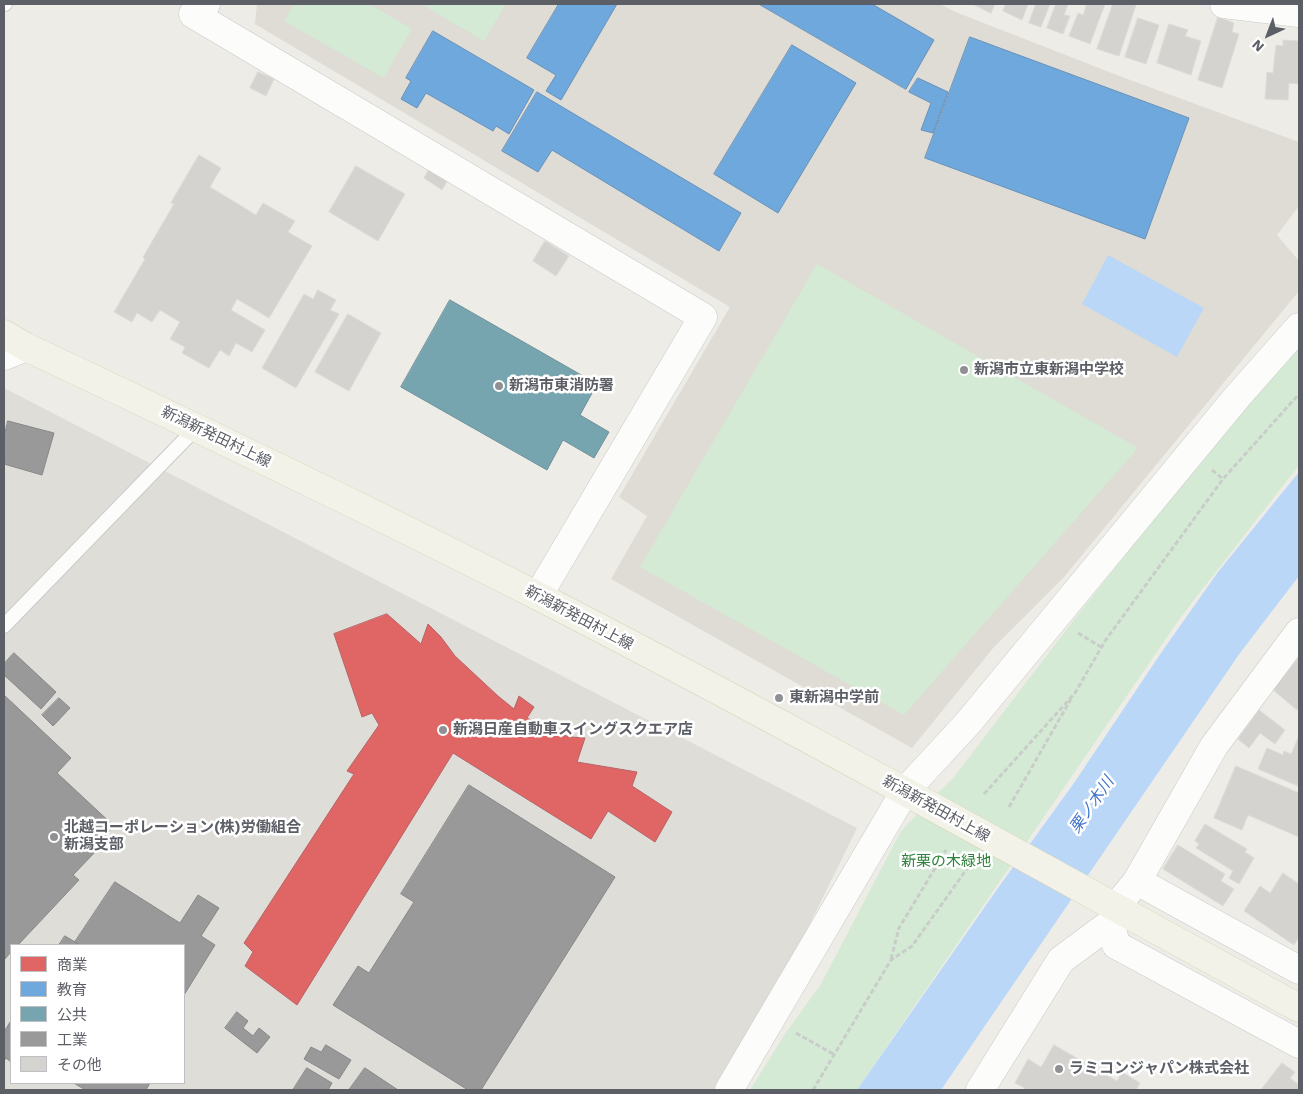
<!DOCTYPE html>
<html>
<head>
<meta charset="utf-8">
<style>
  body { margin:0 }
  #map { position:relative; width:1303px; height:1094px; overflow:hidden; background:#edece7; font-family:"Work Sans","Noto Sans JP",sans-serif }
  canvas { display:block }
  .frame { position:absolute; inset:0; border:5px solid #5c5f66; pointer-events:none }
  .legend { position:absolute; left:10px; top:944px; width:175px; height:140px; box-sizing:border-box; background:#fff; border:1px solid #bebfc2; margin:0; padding:6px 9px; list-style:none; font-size:15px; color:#5c5f66 }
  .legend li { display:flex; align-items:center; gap:10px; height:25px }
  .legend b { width:25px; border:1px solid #bebfc2 }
  .north { position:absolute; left:1243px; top:10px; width:50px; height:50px; -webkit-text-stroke:4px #fff; paint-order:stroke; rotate:223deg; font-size:14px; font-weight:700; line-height:20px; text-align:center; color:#5c5f66 }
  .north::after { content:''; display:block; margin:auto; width:18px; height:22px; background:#5c5f66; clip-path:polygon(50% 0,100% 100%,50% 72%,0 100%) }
</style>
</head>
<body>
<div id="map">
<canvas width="1303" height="1094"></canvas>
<div class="frame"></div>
<ul class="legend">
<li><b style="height:14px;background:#e06666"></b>商業</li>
<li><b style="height:14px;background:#6fa8dc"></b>教育</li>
<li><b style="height:14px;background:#76a5af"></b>公共</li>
<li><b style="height:14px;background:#999"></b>工業</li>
<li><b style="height:14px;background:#d4d3d0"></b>その他</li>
</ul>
<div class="north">N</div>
</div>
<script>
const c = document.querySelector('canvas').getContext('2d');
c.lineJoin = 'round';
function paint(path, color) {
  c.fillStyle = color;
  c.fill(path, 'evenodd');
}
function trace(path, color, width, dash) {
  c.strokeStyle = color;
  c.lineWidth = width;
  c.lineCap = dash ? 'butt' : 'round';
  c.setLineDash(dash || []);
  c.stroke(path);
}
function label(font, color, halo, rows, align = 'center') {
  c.font = font + ' "Work Sans","Noto Sans JP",sans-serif';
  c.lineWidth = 5;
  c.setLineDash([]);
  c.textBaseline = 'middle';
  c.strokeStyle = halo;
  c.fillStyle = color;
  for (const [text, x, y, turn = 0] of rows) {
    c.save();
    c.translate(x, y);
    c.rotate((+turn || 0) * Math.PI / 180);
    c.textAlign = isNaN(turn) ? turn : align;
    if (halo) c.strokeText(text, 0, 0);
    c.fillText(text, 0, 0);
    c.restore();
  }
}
paint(new Path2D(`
  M4,388L857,828L728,1090H4ZM11,945H184V1083H11Z`), '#deddd8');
paint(new Path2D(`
  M257,4H939L958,13L1122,77L1299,142V206L1277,235L1299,261V291L1064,577L994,647L912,748L611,579L647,516L619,497L730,307L255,24Z`), '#dedcd5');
paint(new Path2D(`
  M294,4H369L412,29L384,78L284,21Z
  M421,4H506L484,41Z
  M817,264L1138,448L904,715L640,567Z
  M1299,344V465L1180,618L857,1090H750L785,1034L821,984L901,831L954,777L1073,621L1206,453Z`), '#d4ead4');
paint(new Path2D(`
  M1108,255L1204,308L1177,357L1082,304Z
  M1299,472V576L1240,653L941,1090H857L998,888L1074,783L1161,653L1218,572Z`), '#bbd7f8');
const shops = new Path2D(`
  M387,614L421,644L428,624L441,637L455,656L498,696L514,709L519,696L534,707L527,718L559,734L571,737L585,738L577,762L637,772L632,786L672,812L655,842L608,811L591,839L453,753L297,1005L245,966L253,952L244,943L354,774L347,771L379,725L372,713L362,717L334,634Z`);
paint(shops, '#e06666');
trace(shops, '#b86466', 1);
const schools = new Path2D(`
  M559,4H617L561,100L546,91L556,75L527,58Z
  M759,4H872L934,40L906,89Z
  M433,31L534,90L509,134L496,126L493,131L426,93L417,108L401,99L411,81L406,78Z
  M970,37L1189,118L1145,239L925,158Z
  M792,45L856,83L778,213L714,174Z
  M918,78L948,92L933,133L921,130L931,103L909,92Z
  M537,92L741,213L719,251L552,150L538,172L502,151Z`);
paint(schools, '#6fa8dc');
trace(schools, '#6992b9', 1);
const public = new Path2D(`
  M450,300L597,384L580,415L609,432L594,458L563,440L547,470L401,387Z`);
paint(public, '#76a5af');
trace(public, '#6e9099', 1);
const industry = new Path2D(`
  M8,421L54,433L42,475L4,464V437Z
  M14,653L56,692L41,709L4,675V664Z
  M4,695L71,758L57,773L114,826L93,848L96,851L73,875L79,880L18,945H11V952L4,960Z
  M59,698L70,708L53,726L42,715Z
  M469,785L615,877L481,1090H468L333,1005L358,966L369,973L414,902L401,894Z
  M115,882L180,923L198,895L219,908L201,936L215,945L184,995V945H80L75,942Z
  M65,936L80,945H59Z
  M237,1012L248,1021L243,1028L253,1036L259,1028L270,1037L257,1053L225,1028Z
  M11,1021V1062L6,1058L4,1061V1032Z
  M326,1045L351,1060L339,1079L304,1059L311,1047L321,1052Z
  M307,1068L332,1083L328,1090H293Z
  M365,1068L398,1090H349Z
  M74,1083H150L146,1090H86Z`);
paint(industry, '#999');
trace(industry, '#87888a', 1);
const building = new Path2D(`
  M973,4H995L991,13Z
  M1006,4H1028L1022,20L1003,11Z
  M1036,4H1050L1041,27L1029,23Z
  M1056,4H1068L1064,15L1070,16L1063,34L1047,28Z
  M1087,4H1105L1090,44L1069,36L1078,13L1083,15Z
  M1113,4L1136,5L1119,56L1097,49Z
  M1218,17L1234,23L1232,32L1239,34L1222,88L1198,80Z
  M1138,18L1159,25L1146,64L1125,57Z
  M1169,24L1188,30L1185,36L1201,41L1191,75L1157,63Z
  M1283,40L1299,41V84L1289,83L1288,100L1265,99L1267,72L1273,73L1276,45L1283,46Z
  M258,72L274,79L266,96L250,88Z
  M199,155L221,168L210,187L256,215L263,203L295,221L288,232L312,246L269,318L237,299L231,310L265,330L252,352L236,343L229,356L220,350L209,368L182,353L185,347L170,339L180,322L160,310L152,322L137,313L132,322L114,312L145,259L143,257L174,204L171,203Z
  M433,163L451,174L442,190L424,178Z
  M356,166L405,194L378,241L329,212Z
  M545,241L569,256L556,276L533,261Z
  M318,290L336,300L330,310L339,314L296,388L262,368L304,294L313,299Z
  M348,314L381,333L349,391L315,372Z
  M1299,658V707L1297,710L1272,689Z
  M1259,710L1285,730L1275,744L1260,733L1249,748L1238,739Z
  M1299,736L1298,786L1258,769L1267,748L1283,755L1284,751L1291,754Z
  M1236,766L1299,793V837L1248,815L1242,830L1214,818Z
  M1205,824L1247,849L1245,852L1254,858L1239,884L1229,878L1233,871L1196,848L1199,844L1195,841Z
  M1178,845L1225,874L1221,881L1234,889L1223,906L1163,869Z
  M1283,873L1299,884V937L1294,945L1244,911L1260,886L1270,893Z
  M1054,1045L1117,1081L1122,1072L1140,1083L1136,1090H1024L1025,1088L1015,1083L1028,1059L1041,1067Z
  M1282,1063L1295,1072L1290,1078L1299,1085V1090H1261Z`);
paint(building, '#d4d3d0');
trace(building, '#dcdbd6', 1);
const service = new Path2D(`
  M4,4H5
  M4,626L197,427`);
const minor = new Path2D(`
  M206,4L193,14L703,317L538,596
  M1224,4L1299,13
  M4,356L26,347
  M1137,881L1299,970
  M1111,923L1116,945L1299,1044
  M729,1090L905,791L968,723L1237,397L1299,327
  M980,1090L1061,960L1111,923L1115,908L1137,881L1214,746L1299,632`);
const primary = new Path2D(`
  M4,334L26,347C198,428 369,510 538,596C795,728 1046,870 1299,1008`);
trace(service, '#cacac9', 16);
trace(minor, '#cacac9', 29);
trace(primary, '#d6d0b3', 29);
trace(new Path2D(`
  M1212,470L1223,479
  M1078,633L1101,647
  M984,794L1075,693L1105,641L1223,479L1299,394
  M1009,807L1071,699
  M891,959L899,928L946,850
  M796,1033L835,1055
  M813,1090L891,960L912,946L969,866`), '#c9cdca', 3, [5, 2.5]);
trace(service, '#fcfcfb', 14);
trace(minor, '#fcfcfb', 28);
trace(primary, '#f3f2e8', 28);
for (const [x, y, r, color] of [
  [964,370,5,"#8f9093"],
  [499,386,5,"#8f9093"],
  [779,698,5,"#8f9093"],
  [443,730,5,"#8f9093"],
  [54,837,5,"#8f9093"],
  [1059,1069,5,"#8f9093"]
]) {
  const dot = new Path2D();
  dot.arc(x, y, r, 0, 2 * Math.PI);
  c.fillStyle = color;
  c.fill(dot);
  trace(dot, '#fff', 2);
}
label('bold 15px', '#5c5f66', '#fff', [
  ["新潟市立東新潟中学校",974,370],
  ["新潟市東消防署",509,386],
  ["東新潟中学前",789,698],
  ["新潟日産自動車スイングスクエア店",453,730],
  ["北越コーポレーション(株)労働組合",64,828],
  ["新潟支部",64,845],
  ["ラミコンジャパン株式会社",1069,1069]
], 'left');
label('15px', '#5c5f66', '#fff', [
  ["新潟新発田村上線",216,437,26],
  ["新潟新発田村上線",579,618,28],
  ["新潟新発田村上線",936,809,29]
]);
label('15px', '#2f823c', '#fff', [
  ["新栗の木緑地",946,862]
]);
label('italic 16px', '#4074ca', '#fff', [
  ["栗ノ木川",1092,805,-55]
]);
</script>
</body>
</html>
